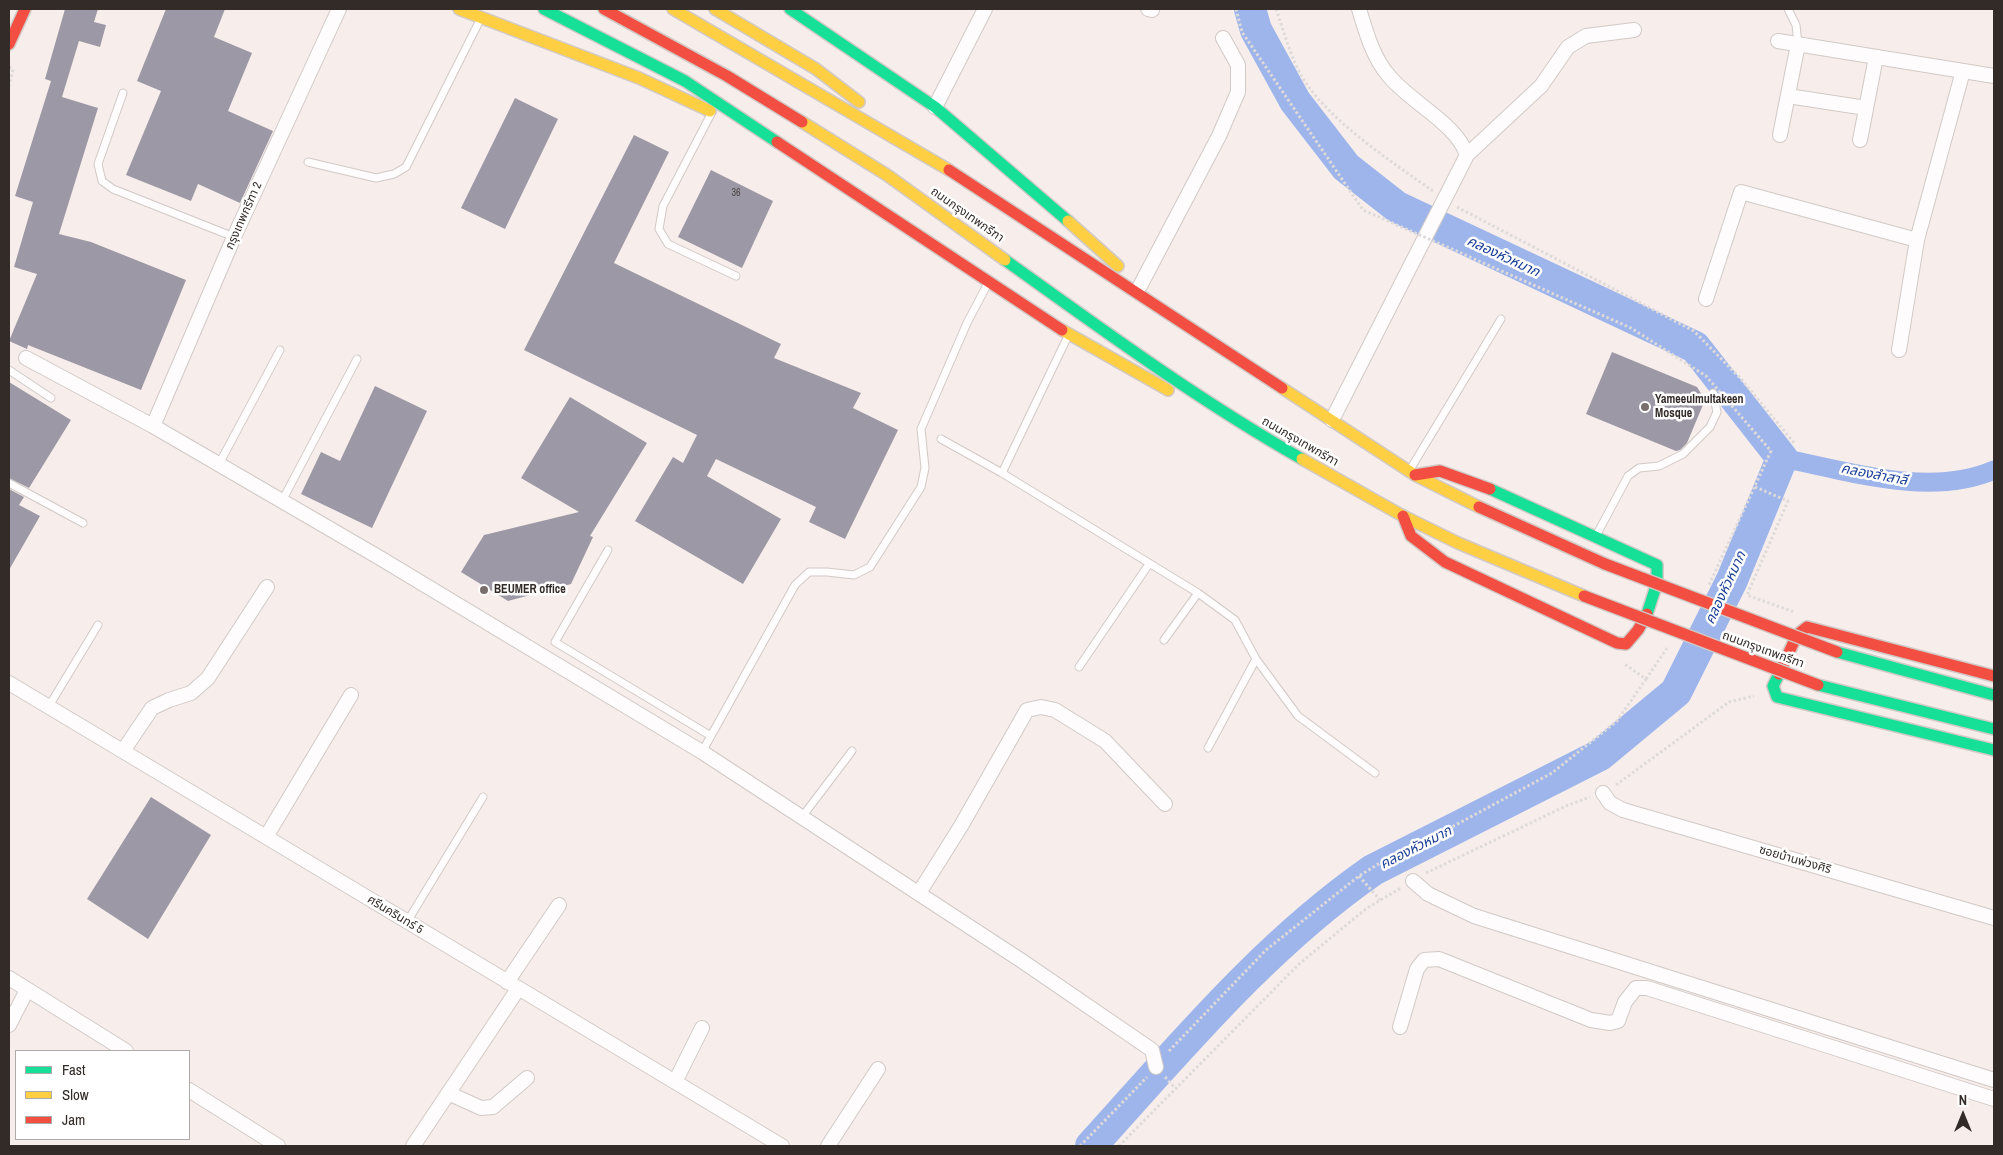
<!DOCTYPE html>
<html>
<head>
<meta charset="utf-8">
<style>
  body { margin:0 }
  #map { position:relative; width:2003px; height:1155px; overflow:hidden; background:#f7eeeb; font-family:"Archivo Narrow",sans-serif }
  canvas { display:block }
  .frame { position:absolute; inset:0; border:10px solid #332b28; pointer-events:none }
  .legend { position:absolute; left:15px; top:1050px; width:175px; height:90px; box-sizing:border-box; background:#fff; border:1px solid #adaaa9; margin:0; padding:6px 9px; list-style:none; font-size:15px; color:#332b28 }
  .legend li { display:flex; align-items:center; gap:10px; height:25px }
  .legend b { width:25px; border:1px solid #adaaa9 }
  .north { position:absolute; left:1938px; top:1090px; width:50px; height:50px; -webkit-text-stroke:4px #fff; paint-order:stroke; rotate:0deg; font-size:14px; font-weight:700; line-height:20px; text-align:center; color:#332b28 }
  .north::after { content:''; display:block; margin:auto; width:18px; height:22px; background:#332b28; clip-path:polygon(50% 0,100% 100%,50% 72%,0 100%) }
</style>
</head>
<body>
<div id="map">
<canvas width="2003" height="1155"></canvas>
<div class="frame"></div>
<ul class="legend">
<li><b style="height:6px;background:#16e098"></b>Fast</li>
<li><b style="height:6px;background:#ffcf43"></b>Slow</li>
<li><b style="height:6px;background:#f24e42"></b>Jam</li>
</ul>
<div class="north">N</div>
</div>
<script>
const c = document.querySelector('canvas').getContext('2d');
c.lineJoin = 'round';
function trace(path, color, width, dash) {
  c.strokeStyle = color;
  c.lineWidth = width;
  c.lineCap = dash ? 'butt' : 'round';
  c.setLineDash(dash || []);
  c.stroke(path);
}
function paint(path, color) {
  c.fillStyle = color;
  c.fill(path, 'evenodd');
}
function label(font, color, halo, rows, align = 'center') {
  c.font = font + ' "Archivo Narrow","Noto Sans Thai",sans-serif';
  c.lineWidth = 5;
  c.setLineDash([]);
  c.textBaseline = 'middle';
  c.strokeStyle = halo;
  c.fillStyle = color;
  for (const [text, x, y, turn = 0] of rows) {
    c.save();
    c.translate(x, y);
    c.rotate((+turn || 0) * Math.PI / 180);
    c.textAlign = isNaN(turn) ? turn : align;
    if (halo) c.strokeText(text, 0, 0);
    c.fillText(text, 0, 0);
    c.restore();
  }
}
trace(new Path2D(`
  M1782,458C1848,471 1930,498 1994,470`), '#9eb5eb', 19);
trace(new Path2D(`
  M1091,1146C1179,1049 1265,945 1373,870L1600,755L1676,692L1732,580L1782,458L1695,347L1397,207L1346,167L1295,101L1256,30L1250,9`), '#9eb5eb', 32);
paint(new Path2D(`
  M65,9H98L94,22L106,25L100,47L79,41L62,97L98,108L59,234L91,242L186,280L141,390L28,345L27,349L9,341L37,274L14,267L33,202L15,196L51,81L45,79Z
  M166,9H225L214,37L252,53L228,111L273,131L240,203L198,184L191,201L126,175L161,91L137,81Z
  M515,98L558,119L505,229L461,208Z
  M634,135L669,152L614,263L781,344L774,358L861,393L853,408L898,430L845,539L809,522L816,507L716,459L707,476L781,519L743,584L635,521L673,457L683,463L697,435L524,350Z
  M711,170L773,201L742,268L678,237Z
  M1612,352L1697,387L1705,400L1687,443L1680,450L1676,451L1586,414Z
  M9,382L71,420L29,488L9,478Z
  M375,386L427,411L372,528L301,494L321,452L340,461Z
  M570,397L647,443L590,536L593,537L571,584L508,601L461,572L484,535L579,512L521,478Z
  M9,489L24,497L19,505L40,516L9,570Z
  M151,797L211,835L148,939L87,899Z`), '#9d98a5');
const lane = new Path2D(`
  M1788,9L1796,25L1798,44
  M123,93L98,164L102,181L113,189L234,237
  M711,114L663,206L659,229L668,244L736,276
  M308,162L376,178L394,174L406,167L480,20
  M9,370L51,398
  M941,439L1002,473L1198,593L1235,620L1256,659L1298,716L1375,773
  M219,464L280,350
  M1411,468L1501,319
  M1002,473L1068,336
  M9,483L83,523
  M282,501L357,359
  M1597,534L1628,476L1639,468L1659,466L1683,454L1710,427L1717,412L1713,393
  M608,550L555,642L711,736
  M1164,640L1198,593
  M1079,667L1149,564
  M49,706L98,625
  M1208,748L1256,659
  M702,752L795,585L809,572H827L854,575L870,567L921,487L925,468L921,429L967,323L987,285
  M802,817L852,751
  M407,922L483,797`);
const street = new Path2D(`
  M1148,9L1152,10
  M1778,41L1994,76
  M1788,96L1866,108
  M935,107L985,9
  M1780,135L1798,44
  M1860,140L1876,57
  M1467,155L1541,86L1568,47L1586,36L1634,30
  M1140,286L1219,136L1238,92V65L1223,38
  M1706,299L1741,192L1917,240
  M1899,350L1917,240L1963,71
  M26,358L153,426L380,558L702,752L1022,961L1152,1050L1156,1067
  M1332,420L1467,155C1456,123 1411,103 1389,76C1373,58 1366,32 1359,9
  M153,426L234,237L339,9
  M9,683L782,1146
  M123,751L152,708L169,700L191,693L208,678L267,587
  M1603,793L1610,803L1623,810L1994,918
  M266,837L351,695
  M1413,881L1428,894L1474,916L1994,1080
  M919,893L961,826L1027,710L1041,707L1055,710L1105,741L1165,804
  M9,978L126,1051
  M507,982L559,905
  M9,1025L27,990
  M1400,1027L1417,969L1424,960L1439,959L1591,1020L1610,1023L1618,1021L1625,1002L1636,988H1647L1994,1099
  M675,1082L702,1028
  M189,1090L278,1146
  M448,1093L481,1108L493,1107L527,1078
  M413,1146L518,989
  M828,1146L878,1069`);
const fast = new Path2D(`
  M544,9L685,81L777,142
  M790,9L935,107L1068,221
  M1005,260C1103,330 1198,400 1302,459
  M1490,489L1657,565V583L1647,614
  M1837,652L1994,695
  M1779,674L1773,686L1777,697L1994,750
  M1818,685L1994,729`);
const slow = new Path2D(`
  M459,9L639,78L710,111
  M673,9L949,170
  M715,9L816,69L859,102
  M802,122L887,175L1005,260
  M1068,221L1118,266
  M1062,330L1168,390
  M1282,388L1415,475L1479,507
  M1302,459L1403,516L1458,543L1584,596`);
const jam = new Path2D(`
  M604,9L727,76L802,122
  M9,44L25,9
  M777,142L1062,330
  M949,170L1282,388
  M1415,475L1440,471L1490,489
  M1479,507L1605,564
  M1403,516L1411,536L1445,562L1617,643L1626,644L1638,630L1647,614
  M1779,674L1797,635L1807,627L1994,676`);
trace(lane, '#d1c9c6', 9);
trace(street, '#d1c9c6', 16);
trace(fast, '#d1c9c6', 14);
trace(slow, '#d1c9c6', 14);
trace(jam, '#d1c9c6', 14);
trace(new Path2D(`
  M1276,9C1285,34 1291,61 1306,83C1333,123 1393,163 1433,191
  M9,67L13,69L9,87
  M1457,207L1694,331L1742,380L1795,444
  M1755,487L1788,501L1747,595L1794,612
  M1616,785L1729,702L1754,696
  M1426,873L1566,806L1590,797
  M1359,876L1380,900
  M1169,1051L1266,950L1359,876L1396,853L1437,835L1552,773L1617,721L1646,679L1623,663
  M1165,1077L1175,1088
  M1080,1146L1147,1077
  M1119,1146L1299,964L1367,908L1401,888`), '#dedad9', 3, [2.5, 2.5]);
trace(lane, '#fefcfc', 7);
trace(street, '#fefcfc', 14);
trace(fast, '#16e098', 11);
trace(slow, '#ffcf43', 11);
trace(jam, '#f24e42', 11);
const jamBridge = new Path2D(`
  M1605,564L1837,652
  M1584,596L1818,685`);
trace(jamBridge, '#d1c9c6', 14, []);
trace(new Path2D(`
  M1236,9L1242,32L1363,210L1631,328L1706,376L1771,451L1709,585
  M1646,679L1667,648`), '#dedad9', 3, [2.5, 2.5]);
trace(jamBridge, '#f24e42', 11);
for (const [x, y, r, color] of [
  [1645,407,5,"#786f6c"],
  [484,590,5,"#786f6c"]
]) {
  const dot = new Path2D();
  dot.arc(x, y, r, 0, 2 * Math.PI);
  c.fillStyle = color;
  c.fill(dot);
  trace(dot, '#fff', 2);
}
label('10px', '#4e4647', null, [
  ["36",736,193]
]);
label('12px', '#332b28', '#fff', [
  ["ถนนกรุงเทพกรีฑา",967,215,35],
  ["กรุงเทพกรีฑา 2",244,216,-66],
  ["ถนนกรุงเทพกรีฑา",1300,442,30],
  ["ถนนกรุงเทพกรีฑา",1763,650,20],
  ["ซอยบ้านพ่วงศิริ",1795,860,16],
  ["ศรีนครินทร์ 5",395,915,31]
]);
label('bold 12px', '#332b28', '#fff', [
  ["Yameeulmultakeen",1655,400],
  ["Mosque",1655,414],
  ["BEUMER office",494,590]
], 'left');
label('italic 14px', '#1a3e97', '#fff', [
  ["คลองหัวหมาก",1503,257,25],
  ["คลองลำสาลี",1874,475,11],
  ["คลองหัวหมาก",1726,588,-65],
  ["คลองหัวหมาก",1416,848,-27]
]);
</script>
</body>
</html>
